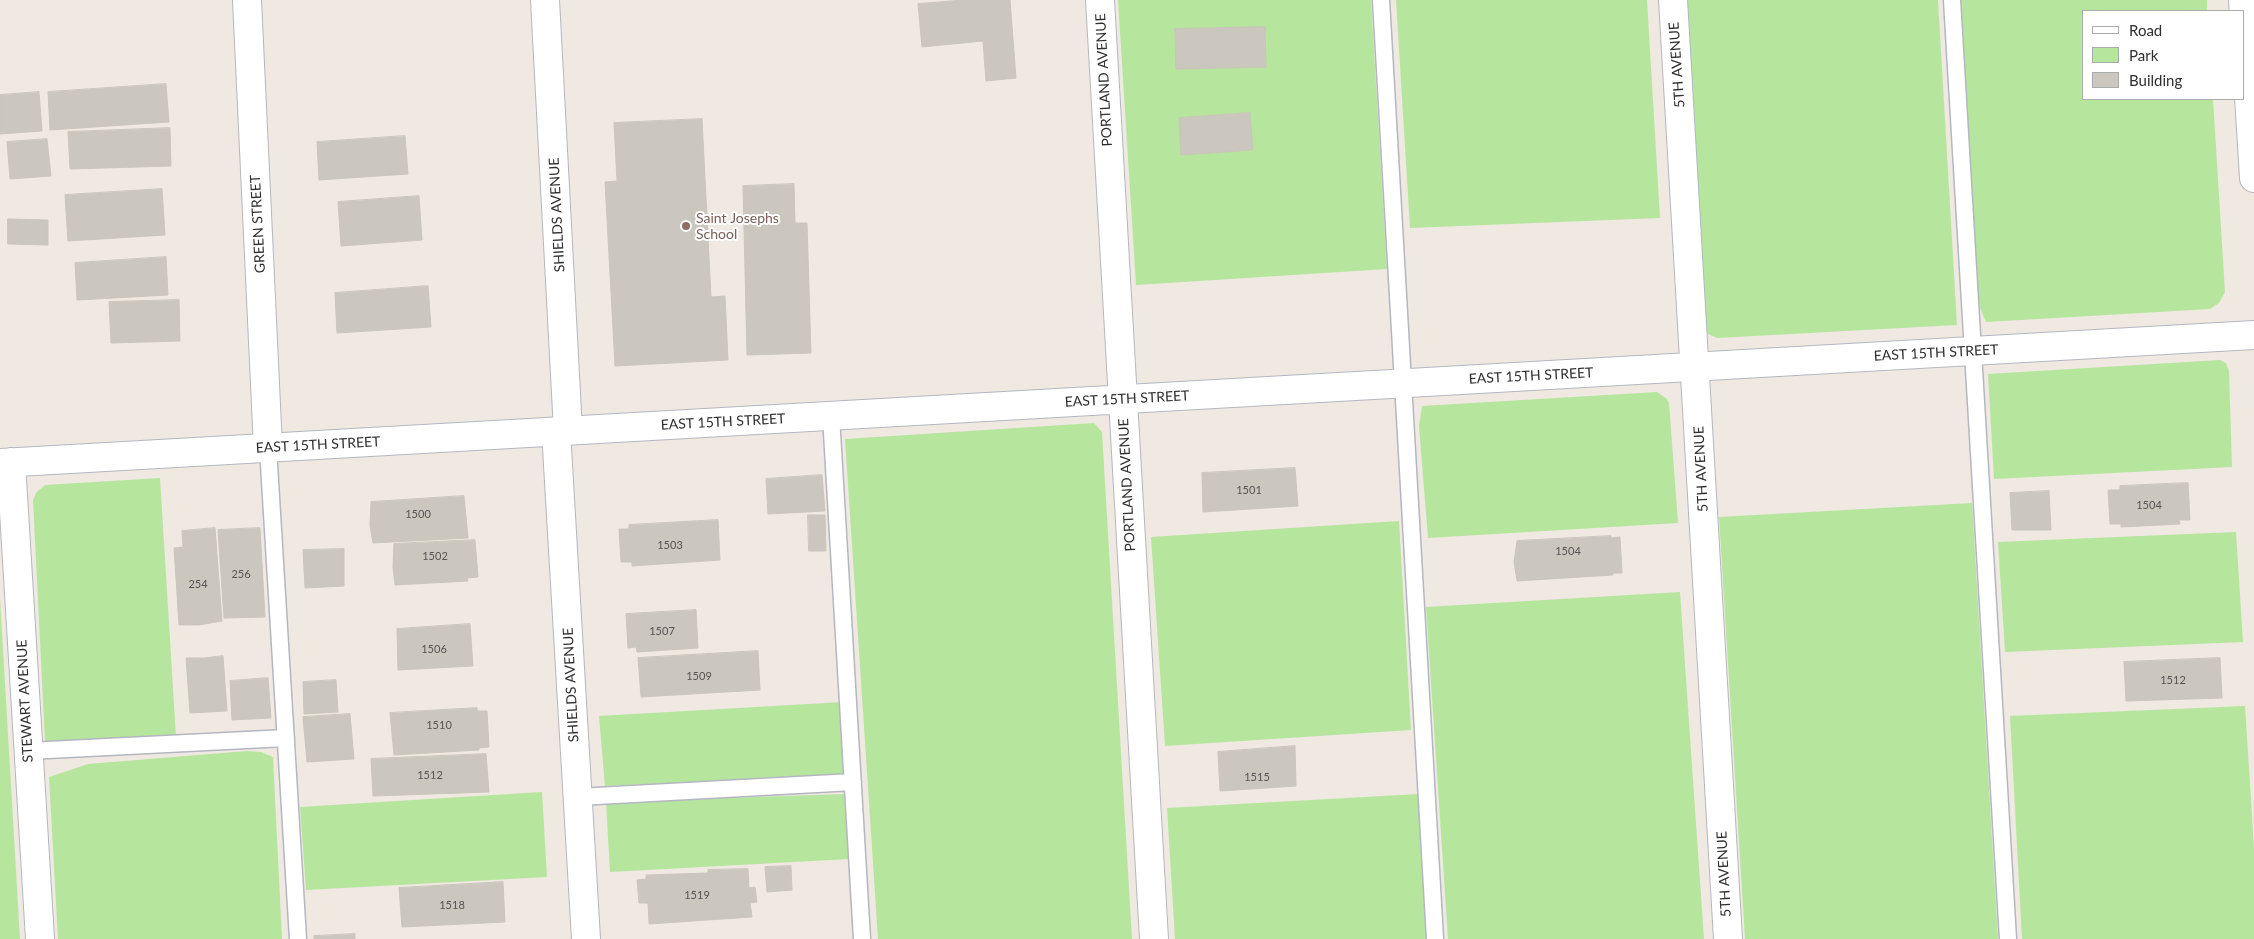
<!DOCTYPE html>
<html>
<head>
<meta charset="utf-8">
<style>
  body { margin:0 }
  #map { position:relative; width:2254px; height:939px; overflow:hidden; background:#efe9e1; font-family:Lato,sans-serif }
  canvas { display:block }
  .legend { position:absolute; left:2082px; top:10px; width:162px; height:90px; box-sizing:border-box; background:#fff; border:1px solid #ababab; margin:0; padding:6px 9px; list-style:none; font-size:15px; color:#2e2e2e }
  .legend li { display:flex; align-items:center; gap:10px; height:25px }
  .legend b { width:25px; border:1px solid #ababab }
</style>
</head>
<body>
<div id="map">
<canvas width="2254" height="939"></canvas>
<ul class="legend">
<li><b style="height:6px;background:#fff"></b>Road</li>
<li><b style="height:14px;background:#b6e59e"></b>Park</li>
<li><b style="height:14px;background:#cbc7bf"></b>Building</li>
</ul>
</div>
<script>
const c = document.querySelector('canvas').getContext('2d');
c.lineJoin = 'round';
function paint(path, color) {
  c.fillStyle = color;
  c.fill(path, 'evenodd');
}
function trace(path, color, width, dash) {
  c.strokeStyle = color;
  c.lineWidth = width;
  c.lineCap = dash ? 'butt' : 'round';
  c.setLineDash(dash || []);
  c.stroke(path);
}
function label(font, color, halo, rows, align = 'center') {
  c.font = font + ' Lato,sans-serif';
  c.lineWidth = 4;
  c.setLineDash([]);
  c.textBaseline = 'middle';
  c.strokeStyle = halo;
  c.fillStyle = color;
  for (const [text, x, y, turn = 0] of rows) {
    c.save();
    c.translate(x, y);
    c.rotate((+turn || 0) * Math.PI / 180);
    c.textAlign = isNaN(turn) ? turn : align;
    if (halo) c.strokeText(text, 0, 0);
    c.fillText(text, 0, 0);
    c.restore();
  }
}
paint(new Path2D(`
  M1118,0H1371L1387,269L1136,285Z
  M1396,0H1647L1660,218L1410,228Z
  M1687,0H1938L1957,325L1717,338L1708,334L1705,323Z
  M1961,0H2207V11H2083V99H2213L2225,292L2219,303L2210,309L1986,322L1980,308L1977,282Z
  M2220,360L2226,363L2229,371L2232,467L1994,479L1988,374Z
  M1657,392L1666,398L1669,403L1678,523L1428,538L1419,426L1422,406Z
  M1094,423L1102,432L1132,939H878L845,439Z
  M160,478L176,737L45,742L33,500L36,493L45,485Z
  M1972,503L1998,939H1745L1719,517Z
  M1399,521L1411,730L1165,746L1151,537Z
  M2236,532L2243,642L2005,652L1998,542Z
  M1680,592L1704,939H1448L1426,607Z
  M0,598L20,939H0Z
  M843,702L846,776L605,786L599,716Z
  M2245,706L2254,847V939H2022L2010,716Z
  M247,751L261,752L273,757L282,939H58L49,777L88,764Z
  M542,792L547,877L306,890L300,807Z
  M845,794L849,859L610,872L606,802Z
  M1419,794L1427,939H1175L1167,808Z`), '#b6e59e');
const building = new Path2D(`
  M964,0H1010L1016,78L986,81L983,41L922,47L918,4Z
  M1265,27L1266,67L1176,69L1175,29Z
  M166,84L169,122L50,130L48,92Z
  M39,92L42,131L0,134V95Z
  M1250,113L1253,150L1181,155L1179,118Z
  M702,119L711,297L725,296L728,360L615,366L605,182L617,181L614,123Z
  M170,128L171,166L70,169L68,132Z
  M405,136L408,174L319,180L317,142Z
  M47,139L51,176L10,179L7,142Z
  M794,184L795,223H807L811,353L747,355L743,186Z
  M162,189L165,235L68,241L65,195Z
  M419,196L422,240L341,246L338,202Z
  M8,219L48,220V245L8,244Z
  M166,257L168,295L77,300L75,263Z
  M428,286L431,327L337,333L335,293Z
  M179,300L180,341L111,343L109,302Z
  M1295,468L1298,506L1203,512L1202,473Z
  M822,475L825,511L768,514L766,479Z
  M2188,483L2190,520H2179L2180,524L2121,527V524H2110L2108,490H2120V486Z
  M2049,491L2051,530H2012L2010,493Z
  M464,496L468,538L373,543L370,525L371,502Z
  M808,515H825L826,551H809Z
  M718,520L720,560L632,566V562H621L619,529H629V525Z
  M215,528L222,621L199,625H179L174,548L183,547L182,531Z
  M260,528L265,617L224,618L218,530Z
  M1611,536V538L1620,537L1622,573H1613V575L1517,581L1514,562L1517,541Z
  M475,540L478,577L467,578L468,581L395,585L393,567L394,544Z
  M344,549V586L305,588L303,550Z
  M696,610L698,648L637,652L636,647L628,648L626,614Z
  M470,624L473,666L398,670L397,629Z
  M758,651L760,690L641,697L638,658Z
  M223,656L227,711L190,713L186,658H204Z
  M2220,658L2222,698L2126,701L2124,662Z
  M268,678L271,718L232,720L230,681Z
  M336,680L338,712L304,714L303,682Z
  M477,708V711H487L489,747L479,748V750L394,755L390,713Z
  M350,714L354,759L307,762L303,717Z
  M1295,746L1296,786L1220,791L1218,752Z
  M486,754L489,792L373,796L371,759Z
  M791,866L792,890L767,892L765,867Z
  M748,869L749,888L755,887L757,902L750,903L752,917L649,924L648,903H639L637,880L646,879V875L708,873V870Z
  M503,882L505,922L402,927L399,888Z
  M355,934V939H314V936Z`);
paint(building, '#cbc7bf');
trace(building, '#cbc5ba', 1);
const lane = new Path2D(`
  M1381,0L1435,939
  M1952,0L2008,939
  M831,416L862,939
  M268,448L298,939
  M28,751L286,738
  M578,797L853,782`);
const street = new Path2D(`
  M247,0L268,448
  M545,0L568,431
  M1100,0L1154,939
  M1673,0L1728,939
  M2243,0L2254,178
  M556,431L586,939
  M11,462L40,939
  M0,463L2254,335`);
trace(lane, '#b4b7c1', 19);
trace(street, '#b4b7c1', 30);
trace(lane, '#fff', 16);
trace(street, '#fff', 28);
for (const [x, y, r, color] of [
  [686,226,5,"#8d6e63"]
]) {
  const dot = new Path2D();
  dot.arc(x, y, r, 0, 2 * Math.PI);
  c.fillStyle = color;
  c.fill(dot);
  trace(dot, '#fff', 2);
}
label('11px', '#555452', null, [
  ["1501",1249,490],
  ["1504",2149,505],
  ["1500",418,514],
  ["1503",670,545],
  ["1504",1568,551],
  ["1502",435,556],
  ["256",241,574],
  ["254",198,584],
  ["1507",662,631],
  ["1506",434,649],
  ["1509",699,676],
  ["1512",2173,680],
  ["1510",439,725],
  ["1512",430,775],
  ["1515",1257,777],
  ["1519",697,895],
  ["1518",452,905]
]);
label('14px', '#2e2e2e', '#fff', [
  ["5TH AVENUE",1677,65,-94],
  ["PORTLAND AVENUE",1104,80,-93],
  ["SHIELDS AVENUE",557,215,-93],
  ["GREEN STREET",258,224,-93],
  ["EAST 15TH STREET",1936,353,-3],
  ["EAST 15TH STREET",1531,376,-3],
  ["EAST 15TH STREET",1127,399,-3],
  ["EAST 15TH STREET",723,422,-3],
  ["EAST 15TH STREET",318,445,-3],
  ["5TH AVENUE",1701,469,-93],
  ["PORTLAND AVENUE",1127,485,-93],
  ["SHIELDS AVENUE",571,685,-93],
  ["STEWART AVENUE",25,701,-93],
  ["5TH AVENUE",1724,874,-93]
]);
label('14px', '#785e54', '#fff', [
  ["Saint Josephs",696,218],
  ["School",696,234]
], 'left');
</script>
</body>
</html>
